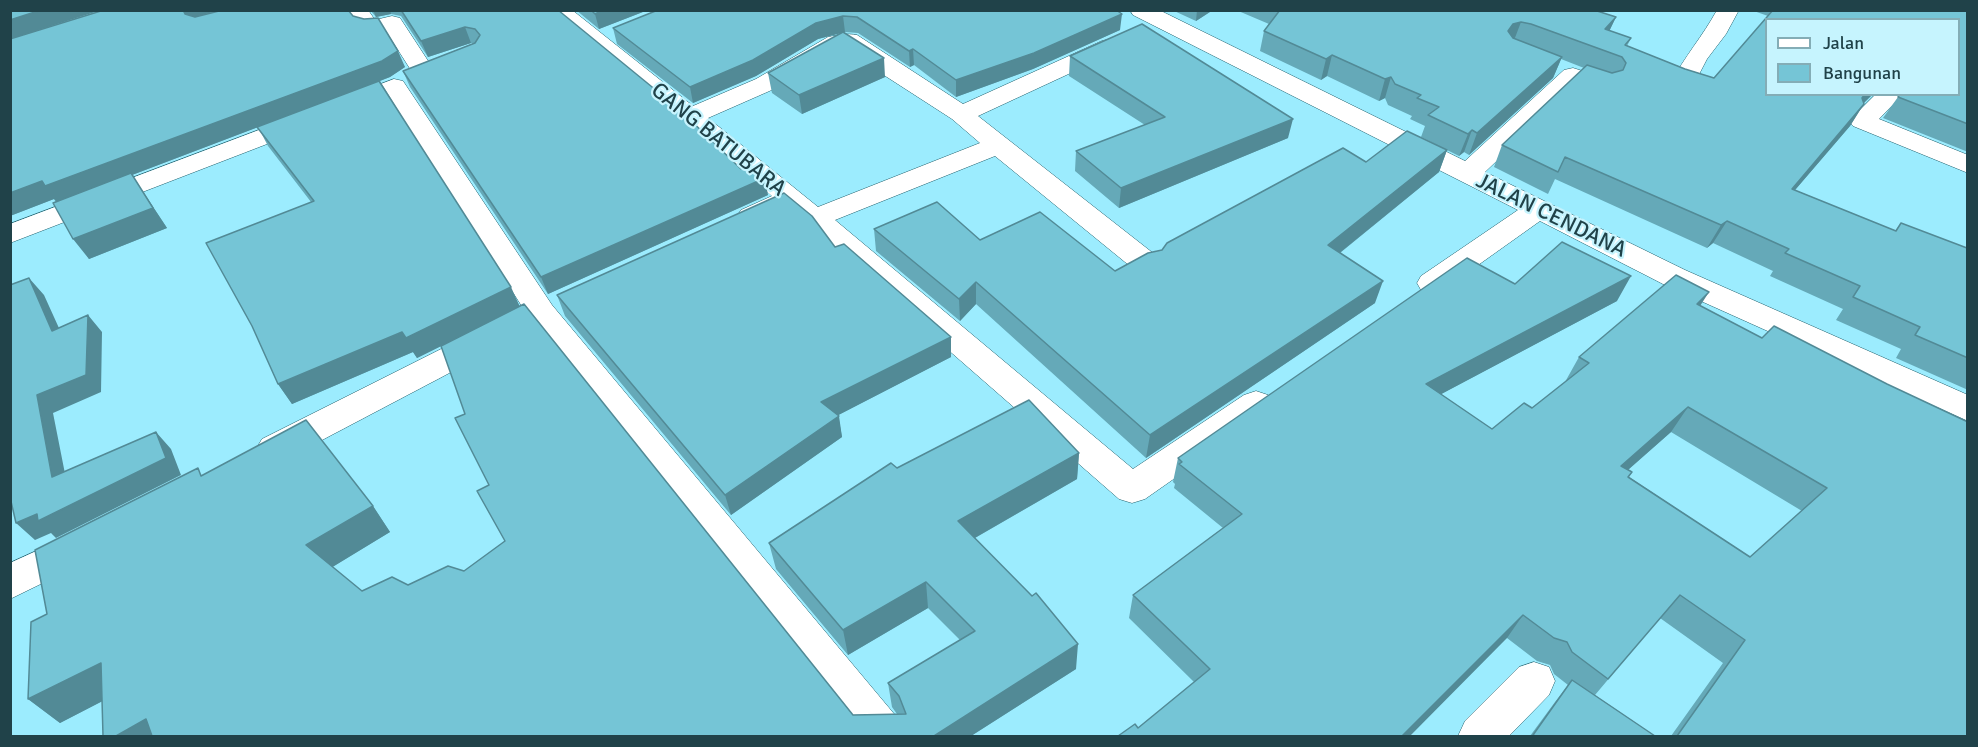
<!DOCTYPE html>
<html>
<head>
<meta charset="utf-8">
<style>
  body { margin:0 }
  #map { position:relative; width:1978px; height:747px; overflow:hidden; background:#9cecfe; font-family:Signika,sans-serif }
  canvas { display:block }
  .frame { position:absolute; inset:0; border:12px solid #204249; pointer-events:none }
  .legend { position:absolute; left:1765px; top:18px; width:195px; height:78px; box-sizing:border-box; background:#c6f4fe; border:2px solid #84adb6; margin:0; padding:8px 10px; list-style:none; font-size:18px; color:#204249 }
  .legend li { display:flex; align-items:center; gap:12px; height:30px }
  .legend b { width:30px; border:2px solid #84adb6 }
</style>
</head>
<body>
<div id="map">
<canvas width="1978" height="747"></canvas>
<div class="frame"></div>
<ul class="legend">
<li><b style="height:8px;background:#fff"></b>Jalan</li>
<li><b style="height:16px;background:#75c5d6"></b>Bangunan</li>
</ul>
</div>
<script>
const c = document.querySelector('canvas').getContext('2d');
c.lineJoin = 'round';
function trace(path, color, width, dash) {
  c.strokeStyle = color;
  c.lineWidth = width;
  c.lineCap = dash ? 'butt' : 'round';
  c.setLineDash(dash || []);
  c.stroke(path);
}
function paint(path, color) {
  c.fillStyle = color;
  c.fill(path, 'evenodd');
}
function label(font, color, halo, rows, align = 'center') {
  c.font = font + ' Signika,sans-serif';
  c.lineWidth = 4.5;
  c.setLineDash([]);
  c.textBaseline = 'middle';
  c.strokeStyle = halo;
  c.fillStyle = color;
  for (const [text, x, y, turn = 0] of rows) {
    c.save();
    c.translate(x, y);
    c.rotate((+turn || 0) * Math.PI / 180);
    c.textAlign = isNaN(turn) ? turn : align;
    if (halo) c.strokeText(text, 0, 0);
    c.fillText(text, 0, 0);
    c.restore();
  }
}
const minor = new Path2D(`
  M345,10H368L375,20L392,16L400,18L434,70L430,75L422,77L414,75L386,31C361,37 359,30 345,10Z
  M547,10H572L693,106L756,79L828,37C838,35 847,33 857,35L963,104L1102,41L1110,39L1118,41L1122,46L1118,51L978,116L1158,257L1162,264L1158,271L1147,274L1136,271L995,156L835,220L1133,469L1244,395L1256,391L1268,395L1273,404L1268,413L1145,499L1132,503L1119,499L788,210C772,217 758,227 741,222L737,216L741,210L772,196ZM842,48L952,119L980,143L818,207L708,118L774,89Z
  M1130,10H1159L1465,161L1564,70L1573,68L1611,80L1614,85L1611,90L1602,92L1577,84L1485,172L1685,270L1968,395V421L1663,284L1540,221L1443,290L1432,293L1421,290L1417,283L1421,276L1518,210L1133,15Z
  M1717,10H1739L1726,34L1707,59L1692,88L1683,90L1674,88L1671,83C1684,57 1703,36 1717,10Z
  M394,79L403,81L552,305L900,721L907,736H858L530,319L389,97L10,243V224Z
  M1876,94H1903L1879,119L1968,155V173L1853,126L1849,121Z
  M484,330L495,333L500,341L495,349L286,459L274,463L262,459L256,449L262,439L473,333Z
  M78,532L92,537L97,548L92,559L10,599V563Z
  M1534,662L1549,667L1555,681L1549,695L1509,736H1458L1465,721L1519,667Z`);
trace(minor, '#205f6c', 1);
paint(minor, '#fff');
paint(new Path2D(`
  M10,10H101L14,38L104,10H220L195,17L353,16L405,67L390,77L380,81L519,306L853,715L897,714L892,707L888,683L960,640L928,608L848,655L776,569L769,543L897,468L1079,453L1077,479L975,538L1076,669L971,736L102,701L60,723L28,699L47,614L204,475L373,506L390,532L332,567L362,591L408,585L464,571L505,541L489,485L465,414L441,346L417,358L413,352L292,404L278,384L311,202L268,146L258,127L132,175L167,228L89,259L54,199L10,216Z
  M370,10H558L768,195L548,294L410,87L403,71L474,43H471L428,57L401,16L391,14L376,17Z
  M576,10H648L599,29Z
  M658,10H1116L1120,30L1033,69L956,97L914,65L910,67L858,33L845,32H843L885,77L802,114L772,93L768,73L841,33L818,39L756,76L693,103L617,44L613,28Z
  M1172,10H1213L1196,21Z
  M1236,10H1594L1616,17L1609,31L1631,38L1627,46L1685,69L1714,78L1768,16L1751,10H1968V152L1883,118L1898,97L1959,94V20L1767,94H1873L1864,103L1850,126L1795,190L1895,231L1901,223L1965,248L1968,245V390L1896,358L1901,349L1836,320L1843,309L1770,276L1773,271L1713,243L1707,248L1555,179L1548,194L1494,167L1502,145L1584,68L1561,59L1553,78L1469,155L1464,152L1459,156L1421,137L1425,126L1410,119L1412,116L1388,105L1385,98L1379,101L1327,76L1321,80L1260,51L1264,31L1269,24Z
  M1070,56L1288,138L1119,208L1075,171L1076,151L1145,125L1069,76Z
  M1447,150L1439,172L1340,253L1375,303L1146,458L976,304L960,321L876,251L874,229L980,240L1115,271L1162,250Z
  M835,247L951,337V357L838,415L842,437L731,515L565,316L557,295Z
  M1515,284L1617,301L1441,394L1492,429L1532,408L1565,382L1579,357L1700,306L1762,338L1968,736H1671L1723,663L1660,618L1595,695L1655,736H1530L1555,702L1568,685L1554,674L1550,665L1537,661L1507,638L1138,728L1194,682L1129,618L1133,595L1223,528L1174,488L1175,484L1173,482L1178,458ZM1671,432L1802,511L1750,557L1629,477L1632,472L1628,470Z`), '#65a9b8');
paint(new Path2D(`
  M41,10H101L10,39V20Z
  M183,10H220L195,17L185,14Z
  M373,10H390L391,14L376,17Z
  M603,10H648L599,29L595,14Z
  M1197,10H1213L1196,21Z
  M1122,14L1120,30L1033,69L956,97V80Z
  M843,16L845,32L818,39L756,76L693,103L690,87L816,23Z
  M1616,17L1606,38L1605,29Z
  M1521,22L1513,43L1508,31L1513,24Z
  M465,27L471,43L428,57L421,41Z
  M913,49L914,65L910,67L909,51Z
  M398,51L405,67L390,77L132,175L167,228L89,259L73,239L58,203L54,199L10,216V193Z
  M1332,55L1327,76L1321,80L1326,59Z
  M1562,57L1553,78L1469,155L1477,133Z
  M884,58L885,77L802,114L799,95Z
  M1391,77L1385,98L1379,101L1385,79Z
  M1865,94H1873L1847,119L1862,98Z
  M1864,104L1850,126L1777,211L1792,189Z
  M1293,119L1288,138L1119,208L1121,188Z
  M1472,130L1464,152L1459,156L1468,134Z
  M1447,150L1439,172L1321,268L1328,245Z
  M765,178L768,195L548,294L541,277Z
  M1727,221L1713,243L1707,248L1721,225Z
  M1631,276L1617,301L1415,408L1426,384Z
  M29,278L44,295L68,348L52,331Z
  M1383,281L1375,303L1146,458L1150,435Z
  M976,282V304L960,321L959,299Z
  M511,287L520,307L417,358L413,352L292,404L278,384Z
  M1709,292L1693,317L1697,304Z
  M88,315L102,332L101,392L53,413L69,494L52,477L37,395Z
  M951,337V357L825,422L821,402Z
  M1688,407L1671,432L1605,490L1621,466Z
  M839,416L842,437L731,515L725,495Z
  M156,432L171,449L181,475L56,538L51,533L35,540L16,523Z
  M1079,453L1077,479L959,547L958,521Z
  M373,506L390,532L326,571L306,545Z
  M926,582L928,608L848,655L843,630Z
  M1523,615L1507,638L1410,736H1402Z
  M1078,644L1076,669L971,736H934Z
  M101,663L130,687L60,723L28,699Z
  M146,719L168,736H116Z`), '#528a96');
const building = new Path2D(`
  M10,10H41L10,20Z
  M104,10H183L185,14L195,17L223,10H348L353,16L364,19L378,18L398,51L382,61L45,186L42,181L10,193V39Z
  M401,10H558L679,109L741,169L749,166L765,178L541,277L403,71L475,43L480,35L475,29L465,27L421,41Z
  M591,10H603L595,14Z
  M658,10H1116L1122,14L1034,53L956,80L913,49L909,51L857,17L843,16L816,23L753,60L690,87L613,28Z
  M1280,10H1594L1616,17L1605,29L1631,38L1625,45L1685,69L1714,78L1773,10H1968V124L1898,97L1900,94H1959V20H1767V94H1865L1862,98L1864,104L1792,189L1896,231L1901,223L1967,248L1968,247V358L1915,335L1920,327L1853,297L1860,286L1785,253L1789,249L1727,221L1721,225L1565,157L1558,172L1502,145L1587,65L1612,73L1623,70L1626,63L1622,57L1531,24L1521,22L1513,24L1508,31L1513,38L1562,57L1477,133L1472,130L1468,134L1428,115L1439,107L1417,98L1421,95L1395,84L1391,77L1385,79L1332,55L1326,59L1264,31Z
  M1142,24L1293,119L1121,188L1076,151L1165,117L1070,56Z
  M843,32L884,58L799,95L768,73Z
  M379,81L511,287L406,338L402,332L278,384L252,326L206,243L314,201L257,127Z
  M1407,131L1447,150L1328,245L1383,281L1150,435L976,282L959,299L874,229L937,202L980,240L1040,212L1115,271L1148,253L1162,250L1167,243L1343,148L1366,162Z
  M131,173L153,208L73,239L53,203Z
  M784,193L812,216L835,247L844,244L951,337L821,402L839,416L725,495L557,295Z
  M1562,242L1631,276L1426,384L1492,429L1524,403L1532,408L1589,363L1579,357L1676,275L1709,292L1697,304L1762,338L1774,326L1887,384L1968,422V736H1677L1745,640L1680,595L1608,679L1572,652L1567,642L1554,638L1523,615L1402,736H1118L1135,724L1138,728L1210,669L1133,595L1242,514L1179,464L1182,462L1178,458L1467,258L1515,284ZM1688,407L1827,488L1750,557L1628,477L1632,472L1621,466Z
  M29,278L52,331L88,315L86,375L37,395L52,477L156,432L166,458L38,521L37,514L16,523L10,497V285Z
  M524,304L853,715L906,714L899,696L888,683L975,631L926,582L843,630L769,543L891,463L897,468L1029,400L1079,453L958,521L1032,596L1036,593L1078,644L934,736H152L146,719L116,736H103L101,663L28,699L31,622L47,614L35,550L198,468L201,476L306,420L373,506L306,545L362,591L392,577L408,585L448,566L464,571L505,541L477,491L489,485L455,418L465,414L441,346Z
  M1572,680L1655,736H1535L1533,735Z`);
paint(building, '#75c5d6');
trace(building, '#528a96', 1.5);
label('22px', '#204249', '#c6f4fe', [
  ["GANG BATUBARA",718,140,39],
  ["JALAN CENDANA",1551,216,26]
]);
</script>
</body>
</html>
